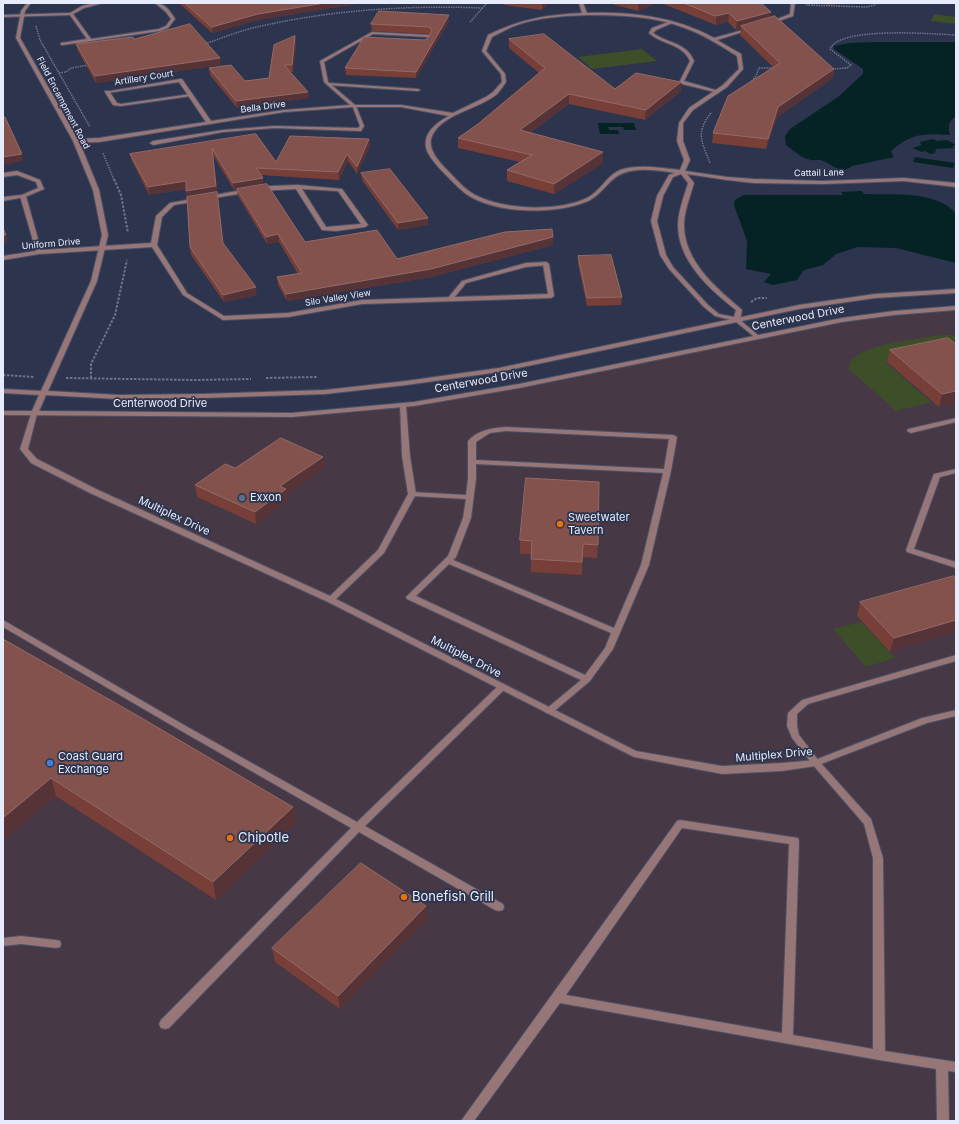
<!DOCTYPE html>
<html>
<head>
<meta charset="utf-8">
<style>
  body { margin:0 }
  #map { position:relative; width:959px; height:1124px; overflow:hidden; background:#2d344d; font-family:Inter,sans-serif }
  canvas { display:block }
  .frame { position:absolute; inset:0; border:4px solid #e6ecfc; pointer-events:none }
</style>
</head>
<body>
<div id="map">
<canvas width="959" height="1124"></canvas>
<div class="frame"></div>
</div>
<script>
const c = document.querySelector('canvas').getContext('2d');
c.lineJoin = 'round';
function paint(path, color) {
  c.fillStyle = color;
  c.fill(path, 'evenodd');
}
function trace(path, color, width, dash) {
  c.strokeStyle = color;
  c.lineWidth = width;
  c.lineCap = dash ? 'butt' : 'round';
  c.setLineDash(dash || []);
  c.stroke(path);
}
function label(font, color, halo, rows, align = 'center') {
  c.font = font + ' Inter,sans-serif';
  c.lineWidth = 3.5;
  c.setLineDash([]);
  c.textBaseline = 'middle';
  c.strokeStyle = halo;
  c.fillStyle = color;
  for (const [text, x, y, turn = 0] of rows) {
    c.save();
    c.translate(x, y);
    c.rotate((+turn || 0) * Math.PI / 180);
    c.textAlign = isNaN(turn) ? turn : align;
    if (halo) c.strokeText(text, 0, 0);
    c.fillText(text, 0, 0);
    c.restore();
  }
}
paint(new Path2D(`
  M948,308L956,310V1121H3V414L292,415L403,405L519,386L842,320Z`), '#473845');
paint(new Path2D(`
  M934,14L956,17V24L931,21Z
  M642,49L657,61L592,69L578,57Z
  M941,335H956V355L946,348L885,362L931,402L896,411L849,369C850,363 850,359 856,356C875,343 918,339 941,335Z
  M861,622L895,658L866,667L833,629Z`), '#3d4f28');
paint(new Path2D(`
  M875,42H956V116C948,122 948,126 950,135C924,133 911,133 891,151L894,157L852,166C840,175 834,165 823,161C820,159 815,161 811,160C801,158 794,151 786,145L785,136L790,129L838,97L863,74V69L834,49V46L850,43Z
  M598,123H634L636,130H624L623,127H608L609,130H618L619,134H600Z
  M933,139L937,141L947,140L956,145L952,146L954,148L936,149L935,153L930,154L925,151L921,152L913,148L921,145L920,142Z
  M915,157L955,163L953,168L913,162Z
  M862,191L864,194C890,195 939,190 956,214V263L896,248L858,247L836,254L823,265L804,270L797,280L773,285L764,282L771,274L746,269L747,241L734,205L735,200L744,195H843L841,192Z`), '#052324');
const service = new Path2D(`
  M671,21H672V23L656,30L653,33C668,44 686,42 694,61L684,81L719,91V93L682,84L680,81L690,61C682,43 662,45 649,33L652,28Z
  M329,83L418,89L420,90L418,91L327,85V83Z
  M105,91H109L117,103L121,104L191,94L193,95L191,96L121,106L113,105L105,92Z
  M352,105L356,106L364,126L361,131L274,128L223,132L153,145L150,143L153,141L223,130L274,126L358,128L360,126Z
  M17,171L40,180L44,189L25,197L3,201V197L22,195L38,188L36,182L17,175L3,177V173Z
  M546,262L549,264L548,265L526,267L466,283L453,299H449L448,298L462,281L526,263Z
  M956,418V422L911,433L907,431L908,429Z
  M506,427L673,435L677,437L671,471L649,565L613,649L590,681L552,713H546L544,711L546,709L581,680L407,599L406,597L448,556L463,518L466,499L412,496L408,494L412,492L466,495L468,479V441C478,430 492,428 506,427ZM506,431L669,439L664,469L476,460V442L490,433ZM476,464L663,473L641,565L614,628L453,560L456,557L471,518L476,479ZM449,564L611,633L605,648L585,675L416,596Z
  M956,469V473L940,477L914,549L956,562V568L907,552L906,550L933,476L934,474Z
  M3,620L184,725L357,822L499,685H505L506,687L505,689L365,826L503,904L504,907L503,910L499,911L495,910L359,832L169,1028L165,1029L161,1028L159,1024L161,1020L351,828L178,729L3,627Z
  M956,655V661L808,704L797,714V726L799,735L819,761L871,819L883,858L885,1051L956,1062V1072L948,1071L949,1121H937L936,1069L879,1060L560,1003L474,1121H461L677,821L680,820L798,838L799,841L793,1035L873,1049V858L864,824L813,765L792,738L787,726L788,713L802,700ZM682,828L789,844L782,1033L566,995Z
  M21,936L56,940L60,941L61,944L60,947L56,948L21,944L3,946V938Z`);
const minor = new Path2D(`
  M95,3H103L84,8L73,14L91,39L159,29L166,26L171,19L166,12L155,3C165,3 170,11 175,19L168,28L160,31L63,45H61V43L87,39L70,15L3,17V15L70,13L82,6Z
  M579,3H583L587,13C631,12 674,16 714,38L750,28L752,29L717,40L741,54L743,69L727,87L693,110L683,123V141L690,160L685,171L727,177L754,179L822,181L904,178L956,183V187L904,181L822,184L754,183L727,180L687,174L694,183C690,197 684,211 684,225C684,261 716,288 741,309L742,310L740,320L759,336L760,337L757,339L735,321L715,316L704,307L669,269L660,255L651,221L657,196L669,175L675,173C655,170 627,165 611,181C601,191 595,200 580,204C549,214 500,213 471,197C462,192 455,184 448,177C440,169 432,161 427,151C421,134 436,123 449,116L401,107H354L284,112L99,142L76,143L73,141L76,139L99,138L206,122L179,82L107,93L105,92L180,79H182L211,121L284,110L350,105L324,82L320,61L372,32L429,35L431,36L429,37L373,34L324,62L328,82L355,105H401L453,113L486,97L493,92L502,82L501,74L482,51L488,35C521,19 546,15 582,13ZM587,15C620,15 654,16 685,28C704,35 720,45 737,56L739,69L723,85L689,108L679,123L677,141L684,160L680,170C661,168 638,164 620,170C606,176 601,191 587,198C558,212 504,210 475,195C464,189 456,179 448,171C439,162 425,147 433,134C445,113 479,109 497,94C500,91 503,86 506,82L505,74L486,51L492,37C500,33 508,28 517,25C539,17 564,16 587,15ZM681,174L688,183C684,197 678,211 678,225C678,261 710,290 736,310L734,317L719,314L708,305L673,267L666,255L657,221L663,196L673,177Z
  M791,3H795L793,16L770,24V22L790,14Z
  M298,185L342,189L368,225L365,227L336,231L322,230L296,189L260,191L257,189L270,186ZM302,189L338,191L361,224L326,227Z
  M248,189L250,190V192L174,205L162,217L157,245L187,293L224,316L288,313L362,300L548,294L543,264L546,262L549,264L554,296L551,298L362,304L288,317L223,320L183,295L152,247L39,254L3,260V256L36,251L20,196L21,195L26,196L41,250L151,243L156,216L170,203Z
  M403,403L406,405L410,456L416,494L384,553L336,599L636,751L722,766L782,763L815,760L922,718L956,710V716L927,723L816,766L782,771L722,774L634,757L328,602L90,493L31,463L20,449L31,414L34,412L36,413L37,414L28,449L37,459L96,489L330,596L378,550L408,494L402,456L400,405Z`);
const tertiary = new Path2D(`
  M27,3H31L25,11L20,38L79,141L99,190L108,235L97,281L48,391L119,395L202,394L325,390L406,381L499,368L799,305L875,294L956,289V293L875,298L799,309L499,372L406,385L325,394L202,398L119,399L46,395L39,411L292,413L414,402L519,384L842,318L894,311L956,306V310L894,315L842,322L519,388L414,406L292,417L3,415V411H32L39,395L3,393V389L41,391L91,281L102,235L93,190L73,141L16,38L21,11Z`);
trace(service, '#4b5169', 2);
trace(minor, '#4b5169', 2);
trace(tertiary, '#4b5169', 2);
trace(new Path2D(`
  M806,5L866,7L875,5L876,3
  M470,22L487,3
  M36,26L40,40L90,127
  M205,44C222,38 239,31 257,27C330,10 408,5 483,8
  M832,69L847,68L851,65L830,49C839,26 933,34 956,35
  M59,73L66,72L71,68L89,65
  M750,83L756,76L759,68H774
  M103,153L114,180
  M710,163C702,142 695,133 711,113`), '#6e758a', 1.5, [1.5, 1]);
trace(new Path2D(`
  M114,179L121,195L128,233
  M751,302L757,298H767
  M3,375L35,377
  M66,378L194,380L251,379
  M91,378V364L115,315L127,260
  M266,378L317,377`), '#6e758a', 2, [2.5, 1.5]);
paint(service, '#967676');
paint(minor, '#967676');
paint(tertiary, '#967676');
paint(new Path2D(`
  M179,3H362L258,20L212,33Z
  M504,3H549L542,10L504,5Z
  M608,3H657L638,11Z
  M661,3H761L770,17L834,69L833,78L777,117L766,149L712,143L713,133L773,67L740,35L741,29L736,30L728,22L716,25Z
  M824,3H861L826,5Z
  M449,21L416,78L346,75L345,68L425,40L428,38L430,35L429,34L372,31L371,24Z
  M295,36L296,43L293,72H290L308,92L309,98L237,108L210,75L209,68L245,81L269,78Z
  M134,39L221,65L96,83L78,51L76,44Z
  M509,39L615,89L681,82V91L645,120L569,104L530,133L603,163L554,194L507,181V170L520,162L458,148V138L478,124L539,73L509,48Z
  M256,134L276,162L369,139L370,146L357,174L348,161L339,180L261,175L263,178V185L305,242L397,259L553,237V245L431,277L287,301L278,285L277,277L298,274L279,242L267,244L238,196L237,190H234L213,155L223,244L257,295L224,302L191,255L190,247L186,189L149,195L132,161L130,154Z
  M361,173L428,218V225L398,230L362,180Z
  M578,256L622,297L621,305L587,306L578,264Z
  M956,344V403L939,407L887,362L890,350Z
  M323,457L324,468L287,494V500L256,524L197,497L195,485Z
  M520,540L598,545L597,558L582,557V575L531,572V554H520Z
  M956,578L890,652L857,616L860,602Z
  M3,639L293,807L295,824L216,900L56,796L3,840Z
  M426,906L427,919L340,1009L275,962L272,948Z`), '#773f37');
paint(new Path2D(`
  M325,3H362L258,20L212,33V27L258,14Z
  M542,3H549L542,10Z
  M638,3H657L638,11Z
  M771,12L769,20L741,26V29L736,30L737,21Z
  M729,13L728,22L716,25V16Z
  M449,15V21L416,78V72Z
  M295,36L296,43L293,72L292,65Z
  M220,58L221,65L96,83L95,76Z
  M834,69L833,78L777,117L766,149L768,139L778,107Z
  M681,82V91L645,120L646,110Z
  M308,92L309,98L237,108L236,101Z
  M569,94V104L520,140V130Z
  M369,139L370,146L357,174V167Z
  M212,148L224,251L187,198L186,191Z
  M603,152V163L554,194V184Z
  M22,154L23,161L3,165V157Z
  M347,154L348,161L339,180L338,172Z
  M263,178V185L234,190L233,183Z
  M186,181L187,189L149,195L148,187Z
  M428,218V225L398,230V223Z
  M278,234L279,242L267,244L266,237Z
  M3,235H6L7,243H3Z
  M553,237V245L431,277L287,301L286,294Z
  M256,287L257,295L224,302L223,295Z
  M956,391V403L939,407L942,394Z
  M323,457L324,468L287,494V500L256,524L255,512L280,486Z
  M956,620V632L890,652L894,638Z
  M51,778L56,796L3,840V818Z
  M293,807L295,824L216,900L213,882Z
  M426,906L427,919L340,1009L338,996Z`), '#553337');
const building = new Path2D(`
  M185,3H325L258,14L212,27Z
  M684,3H761L771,12L737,21L729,13L716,16Z
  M379,11L449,15L416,72L345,68L364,37L425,40L428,38L432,30L429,27L371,24Z
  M775,16L834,69L778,107L768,139L713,133L728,96L780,63L741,26Z
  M190,24L220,58L95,76L76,44L133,37L134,39Z
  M544,34L615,89L636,73L681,82L646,110L569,94L520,130L603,152L554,184L507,170L532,155L458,138L478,124L545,68L509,39Z
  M295,36L292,65H284L308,92L236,101L209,68L231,65L245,81L269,78L274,45Z
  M3,117H5L22,154L3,157Z
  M256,134L276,162L290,136L369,139L357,167L347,154L338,172L256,168L263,178L233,183L212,148L216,186L186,191V181L148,187L130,154Z
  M390,169L428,218L398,223L361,173Z
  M267,184L305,242L377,230L397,259L505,232L552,229L553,237L431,269L286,294L277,277L302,273L278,234L266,237L237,189Z
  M217,192L223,243L256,287L223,295L190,247L187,197Z
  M3,228L6,235H3Z
  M611,255L622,297L587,298L578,256Z
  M948,338L956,344V391L942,394L890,350Z
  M281,438L323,457L280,486L286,489L255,512L195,485L225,464L235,468Z
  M526,478L599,482L598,545L583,544L582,562L531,559L532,541L520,540Z
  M954,576L956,578V620L894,638L860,602Z
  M3,639L133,713L293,807L213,882L51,778L3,818Z
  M361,863L426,906L338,996L272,948Z`);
paint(building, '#83524c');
trace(building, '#936a68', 1);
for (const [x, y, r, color] of [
  [242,498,4,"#5c6f8a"],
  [560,524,4,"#e8710a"],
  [50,763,4,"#3f7fe0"],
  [230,838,4,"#e8710a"],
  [404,897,4,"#e8710a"]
]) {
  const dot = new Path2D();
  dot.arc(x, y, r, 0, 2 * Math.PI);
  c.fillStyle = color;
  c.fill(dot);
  trace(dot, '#2d344d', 1.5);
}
label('9px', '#e6ecfc', '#2d344d', [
  ["Artillery Court",144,78,-9],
  ["Field Encampment Road",63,103,62],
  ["Bella Drive",263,107,-8],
  ["Cattail Lane",819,173,-1],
  ["Uniform Drive",51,244,-5],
  ["Silo Valley View",338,298,-9]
]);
label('11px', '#e6ecfc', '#2d344d', [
  ["Centerwood Drive",798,318,-11],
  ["Centerwood Drive",481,381,-10],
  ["Centerwood Drive",160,404],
  ["Multiplex Drive",174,516,25],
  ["Multiplex Drive",466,657,27],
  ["Multiplex Drive",774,755,-5]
]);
label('11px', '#e6ecfc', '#2d344d', [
  ["Exxon",250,498],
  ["Sweetwater",568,518],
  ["Tavern",568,531],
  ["Coast Guard",58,757],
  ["Exchange",58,770]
], 'left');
label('13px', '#e6ecfc', '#2d344d', [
  ["Chipotle",238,838],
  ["Bonefish Grill",412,897]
], 'left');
</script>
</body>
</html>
